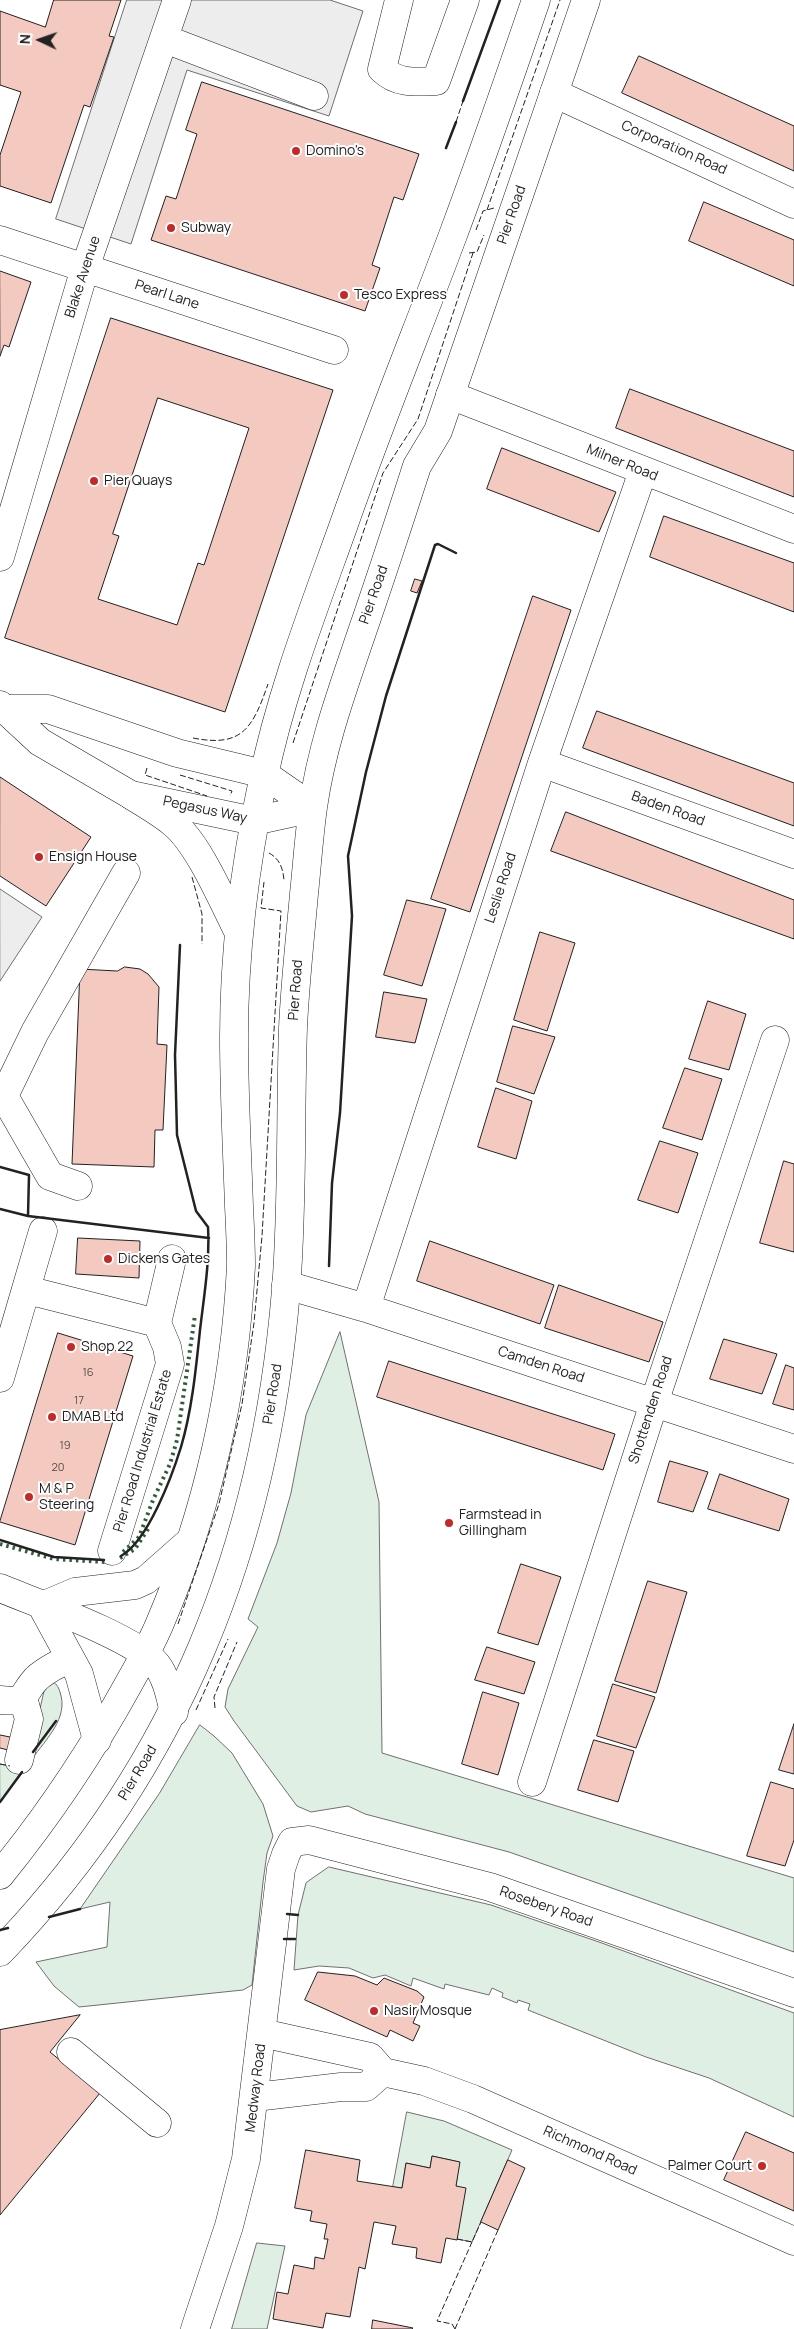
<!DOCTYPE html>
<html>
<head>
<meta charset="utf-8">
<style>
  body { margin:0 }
  #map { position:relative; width:794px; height:2329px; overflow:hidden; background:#fff; font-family:Manrope,sans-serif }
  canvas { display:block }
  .north { position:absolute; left:15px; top:15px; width:50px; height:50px; -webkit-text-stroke:4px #fff; paint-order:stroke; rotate:273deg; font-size:14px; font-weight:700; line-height:20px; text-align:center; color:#222 }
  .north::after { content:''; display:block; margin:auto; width:18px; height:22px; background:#222; clip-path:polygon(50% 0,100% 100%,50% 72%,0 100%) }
</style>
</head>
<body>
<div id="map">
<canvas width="794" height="2329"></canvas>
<div class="north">N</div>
</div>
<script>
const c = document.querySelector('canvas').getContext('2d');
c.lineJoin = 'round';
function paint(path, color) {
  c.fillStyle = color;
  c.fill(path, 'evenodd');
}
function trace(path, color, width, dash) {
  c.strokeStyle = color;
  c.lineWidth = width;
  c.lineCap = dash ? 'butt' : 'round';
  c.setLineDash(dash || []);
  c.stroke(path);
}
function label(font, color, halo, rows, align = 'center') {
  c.font = font + ' Manrope,sans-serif';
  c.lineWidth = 4;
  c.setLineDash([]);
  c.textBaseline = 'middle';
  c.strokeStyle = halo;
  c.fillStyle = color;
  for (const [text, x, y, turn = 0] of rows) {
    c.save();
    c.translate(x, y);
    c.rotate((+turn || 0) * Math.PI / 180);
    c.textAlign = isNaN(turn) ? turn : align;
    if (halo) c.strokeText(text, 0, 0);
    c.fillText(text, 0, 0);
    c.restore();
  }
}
const green = new Path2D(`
  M340,1332L379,1502L382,1753L794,1878V1952L509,1852L365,1814L348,1806L311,1812L297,1806L234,1721L225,1707L228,1689L258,1627L248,1619L277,1543L291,1493L306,1415Z
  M51,1681C56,1683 58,1686 60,1692C69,1718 46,1739 32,1759L29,1758L44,1691Z
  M200,1725L214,1736L232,1753L263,1804L273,1836L267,1853L263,1882L252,1985L243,1990L79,2007L54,1986L36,1962L107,1947L110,1902L80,1909L159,1794Z
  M0,1764L25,1769L0,1802Z
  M329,1867L491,1905L599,1942L794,2013V2117L709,2078L646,2057L528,2010L530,2004L518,2000L517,2003L502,1997L503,1993L492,1988L489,1995L445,1984L444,1989L413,1978L411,1986L385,1975L373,1978L349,1968L319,1966L294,1970L298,1915L306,1883Z
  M407,2112L444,2121L512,2150L472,2242L457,2239L456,2186L459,2162L432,2156L430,2168L406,2163L402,2188L393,2187Z
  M257,2243L285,2246L267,2329H232Z`);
paint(green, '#e0efe3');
trace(green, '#6f6f6f', 1);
const parking = new Path2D(`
  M127,0H330L363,11L329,116L187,70L131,244L56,219Z
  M0,889L42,917L0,981Z`);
paint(parking, '#ededed');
trace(parking, '#6f6f6f', 1);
const building = new Path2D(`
  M54,0H121L109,36L114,37L90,107L84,105L51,203L0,186V155L21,92L0,85V11L45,27Z
  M639,56L794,126V171L622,93Z
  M202,82L419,154L403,200L394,197L372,265L380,268L365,311L151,240L166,196L176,199L197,134L186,130Z
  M704,202L794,240V286L689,241Z
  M0,271L31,282L9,347L4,345L0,356Z
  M111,318L333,390L225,712L5,638ZM158,398L249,428L204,565L198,563L177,625L98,599L119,536L113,534Z
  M630,389L794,451V497L616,428Z
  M502,448L616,492L599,532L487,489Z
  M664,516L794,563V612L650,557Z
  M415,579L422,581L417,593L411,591Z
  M533,596L571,610L470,912L431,899Z
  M597,711L794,783V826L583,748Z
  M0,777L91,837L46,906L0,876Z
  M566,812L794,900V939L551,851Z
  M407,900L446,909L422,986L384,975Z
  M540,932L575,943L547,1031L514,1020Z
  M125,967L140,969L148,974L159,987L157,1044L167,1045L163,1130H155L154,1167L72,1164L80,969L117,971Z
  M384,992L427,999L415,1043L376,1037Z
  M708,1001L746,1014L729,1070L689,1059Z
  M513,1026L555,1037L534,1094L497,1082Z
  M685,1068L722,1079L702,1140L663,1128Z
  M496,1088L532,1101L516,1159L478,1147Z
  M660,1141L698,1153L678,1213L638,1200Z
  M784,1161L794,1164V1252L760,1243Z
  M78,1238L140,1241L139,1278L76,1274Z
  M430,1241L554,1285L540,1324L417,1281Z
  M559,1285L663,1322L649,1362L545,1328Z
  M58,1333L133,1356L75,1545L0,1522Z
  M724,1339L777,1354L762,1394L710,1379Z
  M389,1361L615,1434L603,1470L377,1397Z
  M786,1365L794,1368V1410L773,1404Z
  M670,1461L708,1472L693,1512L658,1502Z
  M720,1474L789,1499L779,1531L708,1509Z
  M521,1564L561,1577L538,1645L498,1633Z
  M648,1581L687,1592L656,1693L615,1681Z
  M487,1647L535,1662L524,1694L475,1680Z
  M613,1684L655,1697L636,1748L597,1736Z
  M483,1692L519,1703L498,1775L462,1764Z
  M794,1724V1774L779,1770Z
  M0,1735L15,1738L12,1751L0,1748Z
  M594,1740L634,1751L618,1802L578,1790Z
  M771,1782L794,1789V1840L785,1866L747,1856Z
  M318,1972L355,1976L377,1985L384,1978L417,1991L424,1997L413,2023L420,2026L413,2041L390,2030L387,2037L305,2000Z
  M80,2015L50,2052L100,2093L0,2215V2030Z
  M746,2132L794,2153V2211L724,2180Z
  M306,2150L360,2160L357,2181L402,2188L406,2163L430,2168L432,2156L460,2162L456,2186L466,2188L457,2240L446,2238L441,2263L416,2258L417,2248L392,2244L396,2226L374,2222L365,2269L359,2267L350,2317L326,2313L323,2328L273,2319L277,2292L288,2294L294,2265L314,2269L315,2257L324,2259L328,2239H324L327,2224L310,2221L312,2211L295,2208Z
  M508,2160L525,2168L498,2230L481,2222Z
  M373,2320L413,2328L412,2329H372Z`);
paint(building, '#f3c9c0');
trace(building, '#222', 1);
const minor = new Path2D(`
  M399,0L382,69C397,84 416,82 436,81L465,0
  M165,39L314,96
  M554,93L794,204
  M0,240L334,350
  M450,395L794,529
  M0,557L85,268L177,0
  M0,705L40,742L131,795L254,821
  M6,709H48L177,753L264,774
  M542,763L794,854
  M0,1096H4L35,1032L126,873
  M4,1096L50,1176L78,1186
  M286,1285L366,1308L794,1449
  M27,1290L157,1323
  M366,1308L542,763L643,471
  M0,1378L43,1231
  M112,1551L170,1364L167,1347L157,1323L172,1259
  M0,1588C36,1603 135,1637 157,1665C167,1679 170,1696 174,1712
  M42,1606L75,1592L135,1585L146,1580L189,1542
  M42,1606L79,1674L97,1740
  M0,1700C29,1703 20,1696 36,1679C45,1670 59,1664 69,1658
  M19,1760L29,1719L23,1698
  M532,1782L654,1403L775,1040
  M262,2033L370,2057L383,2072L424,2081L473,2099L794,2241
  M71,2052L157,2123
  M255,2097L341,2087H366L383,2072
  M195,2329L229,2226L246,2159L281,1869L286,1854L292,1842L309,1840L490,1887L794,1993`);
const major = new Path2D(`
  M264,774L313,808
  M131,795C145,804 160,812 173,823C199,844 223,902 239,933
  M254,821L313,808
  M0,1875C48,1816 91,1752 128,1685C139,1665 151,1645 160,1623C208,1511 235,1388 241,1266C241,1246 240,1226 239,1206C237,1149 234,1093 234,1037C234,951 245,864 263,780C281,692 314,608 344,524C378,427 417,331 453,235C482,157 509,79 536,0
  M0,1952C179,1766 265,1545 286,1290C293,1203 290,1115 293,1028C295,983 300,939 304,894C307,865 309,836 313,807C322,745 342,691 362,632C381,577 399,522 417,466L438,431L586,0`);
trace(minor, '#222', 29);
trace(major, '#222', 29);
trace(minor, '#fff', 28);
trace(major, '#fff', 28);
trace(new Path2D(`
  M0,1544L54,1559L106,1562
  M123,1552L139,1537L153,1500L170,1464L177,1440L195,1315
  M120,1558L135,1549L150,1526`), '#2f5e38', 4, [2.5, 4]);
trace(new Path2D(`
  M456,122L463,101
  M487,210L560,0
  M476,230L483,211L494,208
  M469,253L477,252L484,235
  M193,738C243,748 253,727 268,684
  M293,743L383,473L418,419L473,253
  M147,768L145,775L207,796
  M180,775L232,791L230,796
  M269,853C280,859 283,869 284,880
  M192,877L202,914V944
  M178,1624L219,1504L242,1404L254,1323L262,1236L281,911L261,908L264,882
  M215,1708L214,1697L237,1642
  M196,1710L228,1639
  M0,1764L10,1766
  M457,2239L472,2242L481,2222
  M455,2329L498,2230
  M455,2329L452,2324L437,2321L472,2242`), '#222', 1, [6, 2.5]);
trace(new Path2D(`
  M463,101L500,0
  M446,148L456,122
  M0,1167L29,1175L28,1216
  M0,1209L28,1216L209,1238
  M329,1266L332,1183L340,1113L352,916L348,856L366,772L386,696L435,545L438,544L456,553
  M0,1540L54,1557L104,1560
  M121,1556C148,1541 172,1476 181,1447C192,1410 196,1368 200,1330C204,1296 210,1261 208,1227L196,1211L177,1135L175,1055L180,945
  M33,1752L56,1721
  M0,1802L22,1772
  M287,1914L298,1915
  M49,1917L80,1909
  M0,1930L8,1928
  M284,1939H295`), '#222', 2.5);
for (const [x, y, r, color] of [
  [296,151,5,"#c62828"],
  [171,228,5,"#c62828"],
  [344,295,5,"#c62828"],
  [94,481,5,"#c62828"],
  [39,857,5,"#c62828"],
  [108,1259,5,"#c62828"],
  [71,1347,5,"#c62828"],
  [52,1417,5,"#c62828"],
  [29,1497,5,"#c62828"],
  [449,1523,5,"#c62828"],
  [374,2011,5,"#c62828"],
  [762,2166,5,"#c62828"]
]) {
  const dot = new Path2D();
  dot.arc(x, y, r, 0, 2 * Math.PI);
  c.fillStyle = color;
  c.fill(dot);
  trace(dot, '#fff', 2);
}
label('11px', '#564c4a', null, [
  ["16",88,1373],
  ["17",79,1401],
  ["19",65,1446],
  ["20",58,1468]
]);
label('14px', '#222', '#fff', [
  ["Corporation Road",674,148,24],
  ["Pier Road",512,215,-71],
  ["Blake Avenue",83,277,-72],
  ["Pearl Lane",167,295,18],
  ["Milner Road",622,463,22],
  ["Pier Road",374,595,-71],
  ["Baden Road",668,809,20],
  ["Pegasus Way",205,810,12],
  ["Leslie Road",501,888,-72],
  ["Pier Road",296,990,-86],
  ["Camden Road",541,1365,18],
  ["Pier Road",273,1394,-81],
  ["Shottenden Road",651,1410,-72],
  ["Pier Road Industrial Estate",143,1451,-73],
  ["Pier Road",138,1773,-59],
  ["Rosebery Road",546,1907,19],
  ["Medway Road",256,2088,-83],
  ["Richmond Road",590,2151,24]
]);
label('14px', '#222', '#fff', [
  ["Domino's",306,151],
  ["Subway",181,228],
  ["Tesco Express",354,295],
  ["Pier Quays",104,481],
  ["Ensign House",49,857],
  ["Dickens Gates",118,1259],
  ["Shop 22",81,1347],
  ["DMAB Ltd",62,1417],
  ["M & P",39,1489],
  ["Steering",39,1505],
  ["Farmstead in",459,1515],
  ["Gillingham",459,1531],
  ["Nasir Mosque",384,2011],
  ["Palmer Court",752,2166,"right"]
], 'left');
</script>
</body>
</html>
